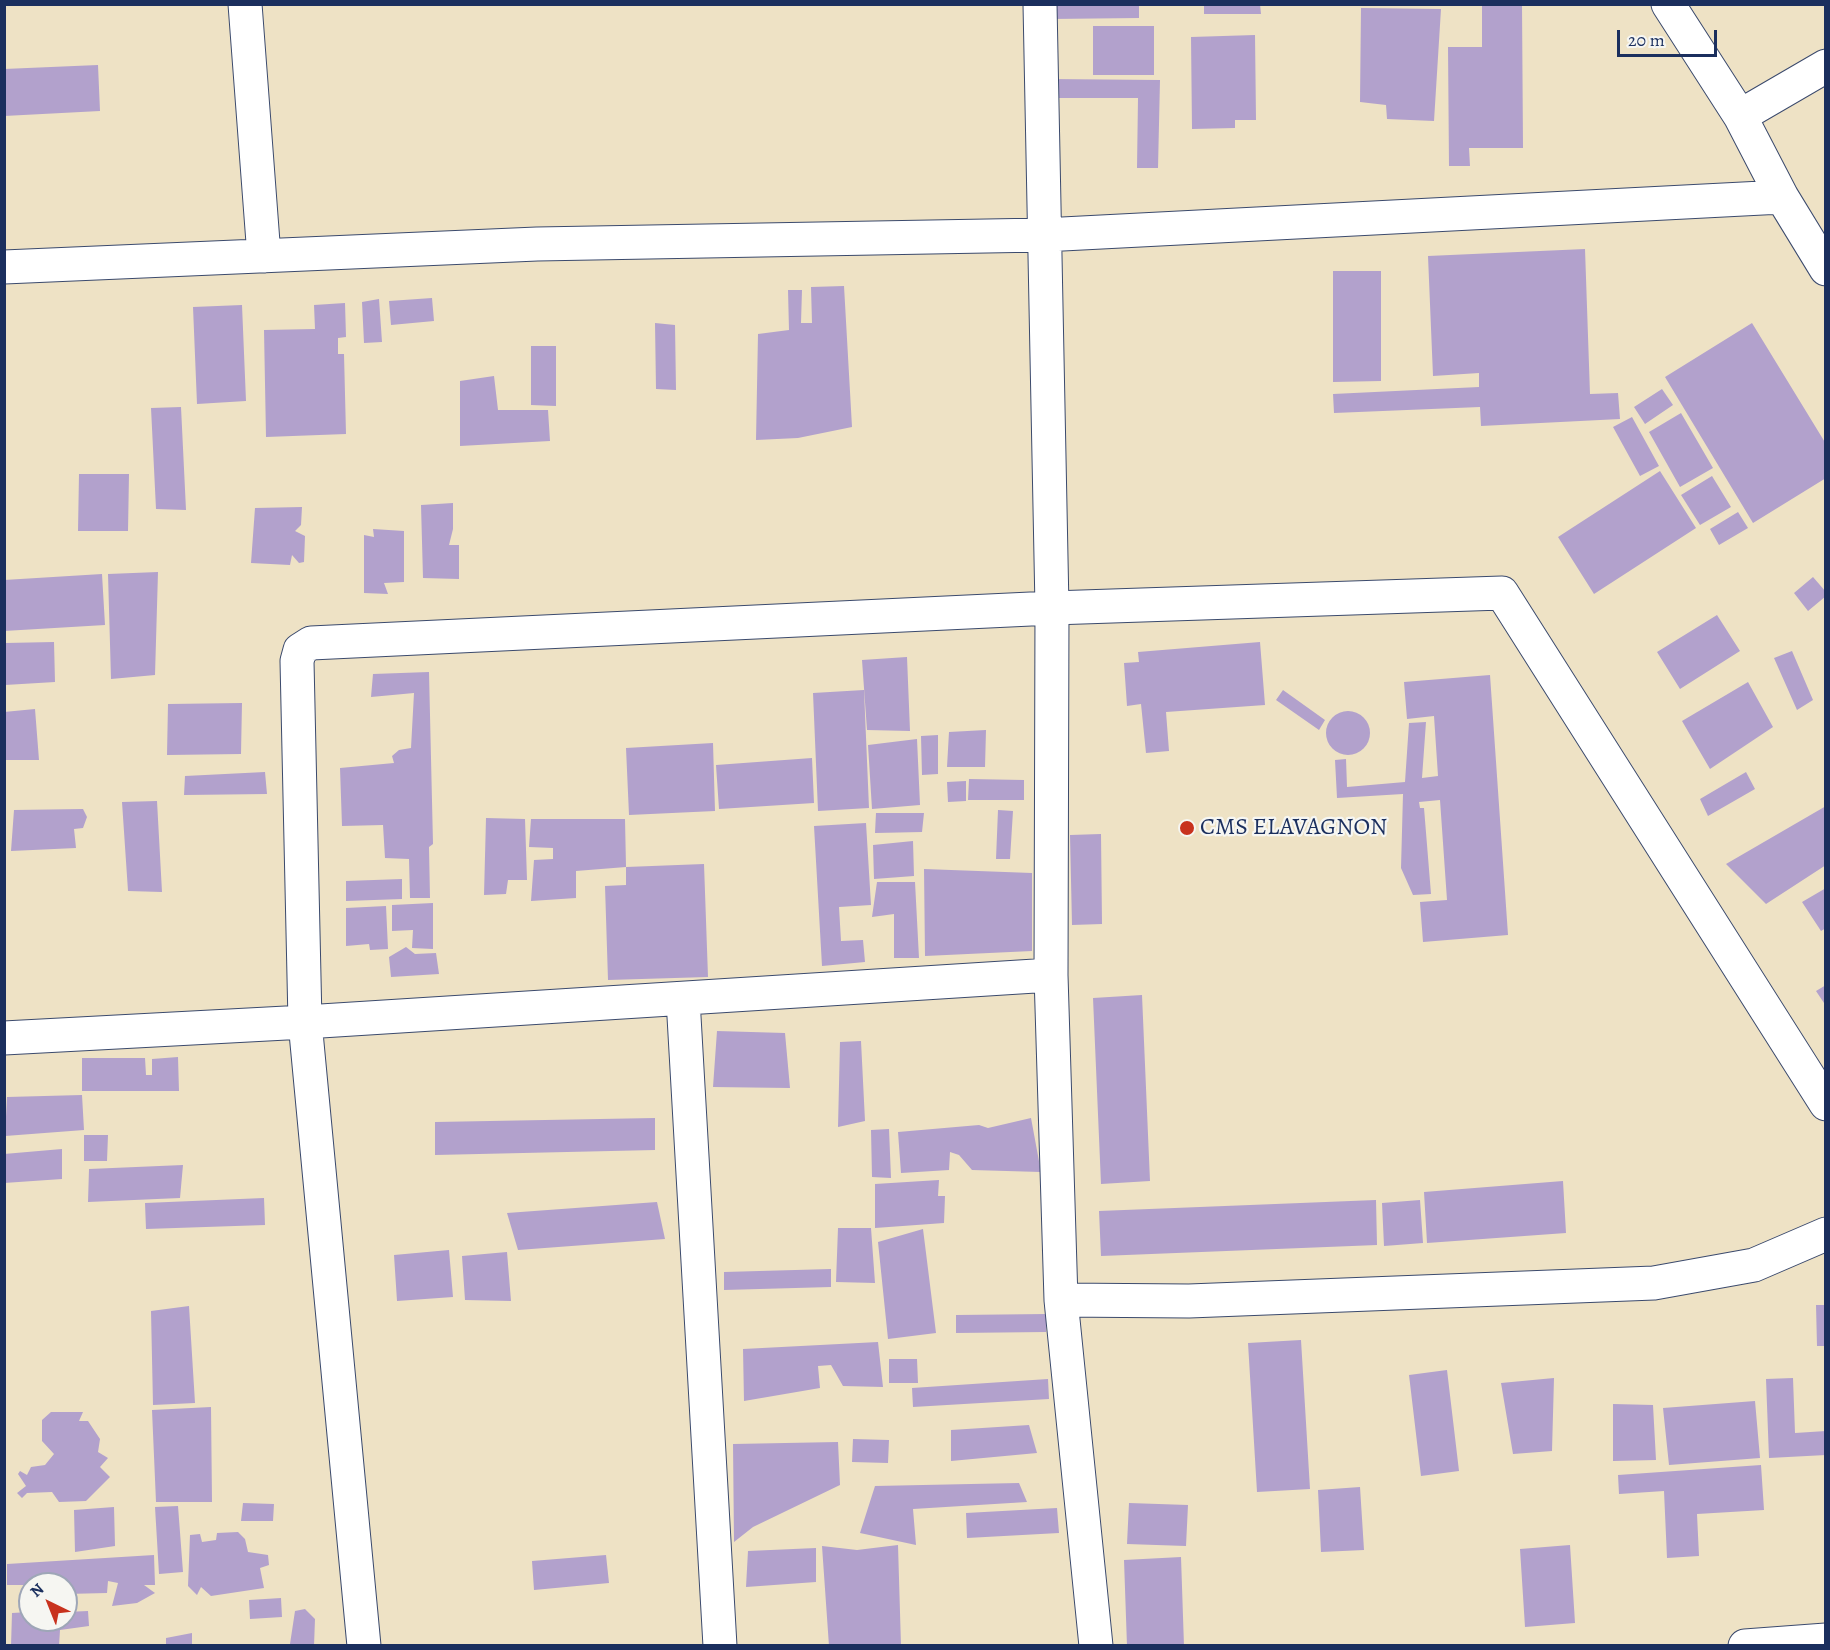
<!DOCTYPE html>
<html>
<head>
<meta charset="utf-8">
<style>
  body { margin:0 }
  #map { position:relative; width:1830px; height:1650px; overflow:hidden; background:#eee2c5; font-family:Alegreya,serif }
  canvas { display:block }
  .frame { position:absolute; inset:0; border:6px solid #1b2f5e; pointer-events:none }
  .north { position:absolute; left:18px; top:1572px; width:60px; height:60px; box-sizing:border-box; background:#f6f6f2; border:2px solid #9ea6b7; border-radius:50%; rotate:317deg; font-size:16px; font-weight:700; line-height:24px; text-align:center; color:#1b2f5e }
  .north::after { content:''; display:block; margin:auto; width:21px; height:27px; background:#c8321e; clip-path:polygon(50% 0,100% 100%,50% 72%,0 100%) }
  .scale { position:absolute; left:1617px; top:30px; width:100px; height:27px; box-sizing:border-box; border:3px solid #1b2f5e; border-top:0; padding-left:8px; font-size:18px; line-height:21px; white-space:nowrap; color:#1b2f5e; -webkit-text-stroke:4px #f6f6f2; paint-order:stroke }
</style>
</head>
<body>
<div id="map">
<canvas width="1830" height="1650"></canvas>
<div class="frame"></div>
<div class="north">N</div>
<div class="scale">20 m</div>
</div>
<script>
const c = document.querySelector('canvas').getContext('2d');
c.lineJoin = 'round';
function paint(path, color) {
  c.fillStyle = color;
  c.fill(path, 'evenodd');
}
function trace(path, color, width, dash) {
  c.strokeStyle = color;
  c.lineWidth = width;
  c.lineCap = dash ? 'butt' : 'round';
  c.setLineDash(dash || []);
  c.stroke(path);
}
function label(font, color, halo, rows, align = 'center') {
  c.font = font + ' Alegreya,serif';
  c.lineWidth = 4.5;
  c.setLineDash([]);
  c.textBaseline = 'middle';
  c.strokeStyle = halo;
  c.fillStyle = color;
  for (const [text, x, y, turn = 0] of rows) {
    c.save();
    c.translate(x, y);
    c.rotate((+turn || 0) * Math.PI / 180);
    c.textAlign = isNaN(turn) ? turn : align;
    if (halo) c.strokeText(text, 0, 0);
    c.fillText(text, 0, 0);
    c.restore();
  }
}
paint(new Path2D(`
  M1050,4H1139V18L1051,19Z
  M1204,4H1260L1261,14H1204Z
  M1522,5L1523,148H1469L1470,166H1449L1448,47H1482V6Z
  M1361,8L1441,9L1434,121L1387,119L1386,105L1360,102Z
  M1093,26H1154V75H1093Z
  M1255,35L1256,120H1235V128L1192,129L1191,37Z
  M98,65L100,111L4,116V69Z
  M1049,79L1160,80L1158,168H1137L1138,98H1049Z
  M1585,249L1590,394L1618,393L1620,419L1481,426L1480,407L1334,413L1333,394L1479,387V373L1433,376L1428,256Z
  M1333,271H1381V381L1333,382Z
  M844,286L852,427L798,438L756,440L758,334L789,330L788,290H802L801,323H812L811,287Z
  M432,298L434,321L391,325L389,301Z
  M379,299L382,342L364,343L362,302Z
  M345,303L346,337L338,338V354H344L346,434L266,437L264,330L315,329L314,305Z
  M242,305L246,401L197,404L193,307Z
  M655,323L675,325L676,390L656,389Z
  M1752,323L1826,444V478L1753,523L1665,377Z
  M531,346H556V406L531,405Z
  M494,376L498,410H548L550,441L460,446V381Z
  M1662,389L1673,405L1645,424L1634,407Z
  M181,407L186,510L156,509L151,408Z
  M1681,413L1713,468L1680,487L1649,432Z
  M1632,417L1659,466L1640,476L1613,427Z
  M1660,471L1696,528L1594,594L1558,537Z
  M79,474H129L128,531H78Z
  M1712,476L1731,507L1700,525L1681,495Z
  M453,503V529L449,545H459V579L423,578L421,505Z
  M302,507L301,525L295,531L305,536L304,562L299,563L292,555L290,565L251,563L255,508Z
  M1738,512L1748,528L1719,545L1710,529Z
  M373,529L404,531V582L384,583L388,594L364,593V535L374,537Z
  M158,572L155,675L111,679L108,574Z
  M102,574L105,625L4,631V580Z
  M1813,577L1826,592V596L1808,611L1794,593Z
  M1717,615L1740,651L1680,689L1657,652Z
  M54,642L55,682L5,685V643Z
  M1260,642L1265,705L1166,712L1169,751L1146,753L1141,704L1127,706L1124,663L1139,662L1138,652Z
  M1792,651L1813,700L1797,710L1774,658Z
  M907,657L910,731L867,730L862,660Z
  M429,672L433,844L429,847L430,898H410L409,859L385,858L383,825L342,826L340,768L394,763L392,756L399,750L411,748L414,693L371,697L373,674Z
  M1490,675L1508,935L1423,942L1420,902L1447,900L1440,800L1419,802L1420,808H1424L1431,894L1413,895L1401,868L1403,794L1337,798L1335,760L1346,759L1347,787L1405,782L1409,723L1426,722L1422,778L1438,776L1434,716L1407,719L1404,682Z
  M1748,682L1773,727L1710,769L1682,721Z
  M864,690L869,808L818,811L813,693Z
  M1283,690L1325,720L1319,730L1276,700Z
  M242,703L241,754L167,755L168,704Z
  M35,709L39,760H4V712Z
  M1326 733a22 22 0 1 1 44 0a22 22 0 1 1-44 0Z
  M986,730L985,767H947L949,732Z
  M938,735V774L922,775L921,736Z
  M917,739L920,805L872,809L868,745Z
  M713,743L715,811L629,815L626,748Z
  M812,758L814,803L719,809L716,765Z
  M265,772L267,794L184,795L185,776Z
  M1746,772L1755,789L1708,816L1700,799Z
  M969,779L1024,780V800H968Z
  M966,781V801L948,802L947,782Z
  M157,801L162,892L128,891L122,802Z
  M1826,806V865L1766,904L1726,864Z
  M83,809L87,817L83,828L74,829L76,848L11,851L14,810Z
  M998,810L1013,811L1010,859H996Z
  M876,813H924L922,832L875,833Z
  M486,818L525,819L527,880H508L506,894L484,895Z
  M531,819H625L626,867L576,871V898L531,901L534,860L553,859V848L529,847Z
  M866,823L871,905L839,907L841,941L863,940L865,962L822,966L814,826Z
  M1101,834L1102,924L1072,925L1070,835Z
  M913,841L914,876L874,879L873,845Z
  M704,864L708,977L608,980L605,886L626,885V867Z
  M924,869L1032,873V951L925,956Z
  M402,879V899L346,901V881Z
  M877,882H915L919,958H894V914L872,917Z
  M1826,888V928L1821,931L1802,902Z
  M433,903V949L412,948L413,930L392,931V905Z
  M386,906L388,949L370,950L369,944L346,946V908Z
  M406,947L415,954L436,953L439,974L391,977L389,957Z
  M1826,985V1006L1816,991Z
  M1142,995L1150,1181L1101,1184L1093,998Z
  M717,1031L785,1033L790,1088L713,1087Z
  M861,1041L865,1121L838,1127L840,1042Z
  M178,1057L179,1091H82V1058H145L146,1075H152V1059Z
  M82,1095L84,1130L5,1136L7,1097Z
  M655,1118V1150L435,1155V1122Z
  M1031,1118L1041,1172L972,1170L959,1155L950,1152L949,1170L901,1173L898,1132L979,1125L988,1128Z
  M889,1129L891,1178L872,1177L871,1130Z
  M84,1135H108L107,1161H84Z
  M62,1149V1179L4,1183V1154Z
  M183,1165L180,1198L88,1202L89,1169Z
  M939,1180L938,1196H945L944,1223L875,1228V1184Z
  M1563,1181L1566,1233L1427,1243L1424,1192Z
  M264,1198L265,1225L146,1229L145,1203Z
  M1376,1200L1377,1245L1101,1256L1099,1211Z
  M1420,1200L1423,1243L1384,1246L1382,1203Z
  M657,1202L665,1239L518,1250L507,1213Z
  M838,1228H871L875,1283L836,1282Z
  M923,1229L936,1333L888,1339L878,1242Z
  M449,1250L453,1297L397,1301L394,1255Z
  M507,1252L511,1301L465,1300L462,1256Z
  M831,1269V1287L724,1290V1272Z
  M1816,1305H1826V1346H1817Z
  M189,1306L195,1403L153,1405L151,1311Z
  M1046,1314V1332L956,1333V1315Z
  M1301,1340L1310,1489L1257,1492L1248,1343Z
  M878,1342L883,1387L843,1386L831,1365L818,1366L820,1388L744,1401L743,1349Z
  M889,1359H917L918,1383H889Z
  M1447,1370L1459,1471L1421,1476L1409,1375Z
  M1554,1378L1552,1451L1513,1454L1501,1383Z
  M1793,1378L1795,1433L1826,1431V1455L1769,1458L1766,1379Z
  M1048,1379L1049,1399L913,1407L912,1388Z
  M1755,1401L1760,1458L1669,1465L1663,1408Z
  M1613,1404L1653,1405L1656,1460L1613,1461Z
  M211,1407L212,1502H156L152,1410Z
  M51,1412H83L79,1421H88L100,1439L98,1452L108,1458L100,1467L110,1477L86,1501L59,1502L52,1492L27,1493L22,1498L17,1493L26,1486L18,1474L20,1471L27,1475L31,1467L45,1465L54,1454L42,1441V1420Z
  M1029,1425L1037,1453L951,1461V1430Z
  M853,1439L889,1440L888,1463L852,1462Z
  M838,1442L840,1485L753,1527L734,1542L733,1444Z
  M1761,1465L1764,1510L1697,1514L1699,1556L1667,1558L1664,1491L1619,1494L1618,1475Z
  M1019,1483L1027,1502L913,1509L916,1545L860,1533L875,1486Z
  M1360,1487L1364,1550L1321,1552L1318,1490Z
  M243,1503L274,1504L273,1521H241Z
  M1129,1503L1188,1505L1186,1546L1127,1544Z
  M178,1506L183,1572L159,1574L155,1507Z
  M114,1507L115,1546L75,1552L74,1510Z
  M1057,1508L1059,1533L967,1538L966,1513Z
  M238,1532L245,1539L248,1552L268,1555L269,1565L260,1568L264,1588L211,1596L201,1587L197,1595L188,1586L190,1535L200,1534L202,1542L216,1540L217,1533Z
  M898,1545L901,1646H829L822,1546L857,1550Z
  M1570,1545L1575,1623L1525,1627L1520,1549Z
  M816,1548V1582L746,1587L748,1551Z
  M154,1555L155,1585H144L155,1593L137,1603L112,1606L118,1583L108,1581L107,1593L66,1594V1584H30V1594H25L26,1585H7V1564Z
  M606,1555L609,1583L534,1590L532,1561Z
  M1181,1557L1184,1646H1127L1124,1560Z
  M281,1598L282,1617L250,1619L249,1600Z
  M305,1609L315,1619L314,1646L290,1644L295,1611Z
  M88,1611L89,1626L60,1630L59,1646H11L12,1613L30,1612V1620H66V1612Z
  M192,1633V1646H166V1638Z`), '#b2a1cc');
const minor = new Path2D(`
  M245,4L264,256
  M1040,4L1052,608L1051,975L1061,1300L1096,1646
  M1668,4L1740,116L1782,197L1826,269
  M1740,116L1826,66
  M4,267L537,244L1043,235L1782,197
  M683,999L720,1646
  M4,1038L305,1022L1051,975
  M1061,1300L1189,1301L1654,1283L1754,1265L1826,1234
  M364,1646L305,1022L297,661L300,650L311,643L1052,608L1502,593L1826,1104
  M1745,1646L1826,1640`);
trace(minor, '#3b4a6d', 35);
trace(minor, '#fff', 33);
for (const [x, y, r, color] of [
  [1187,828,8,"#c8321e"]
]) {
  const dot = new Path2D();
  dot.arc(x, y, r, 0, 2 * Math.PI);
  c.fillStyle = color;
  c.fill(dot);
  trace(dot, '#f6f6f2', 2);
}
label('24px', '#1b2f5e', '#f6f6f2', [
  ["CMS ELAVAGNON",1200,828]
], 'left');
</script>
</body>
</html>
